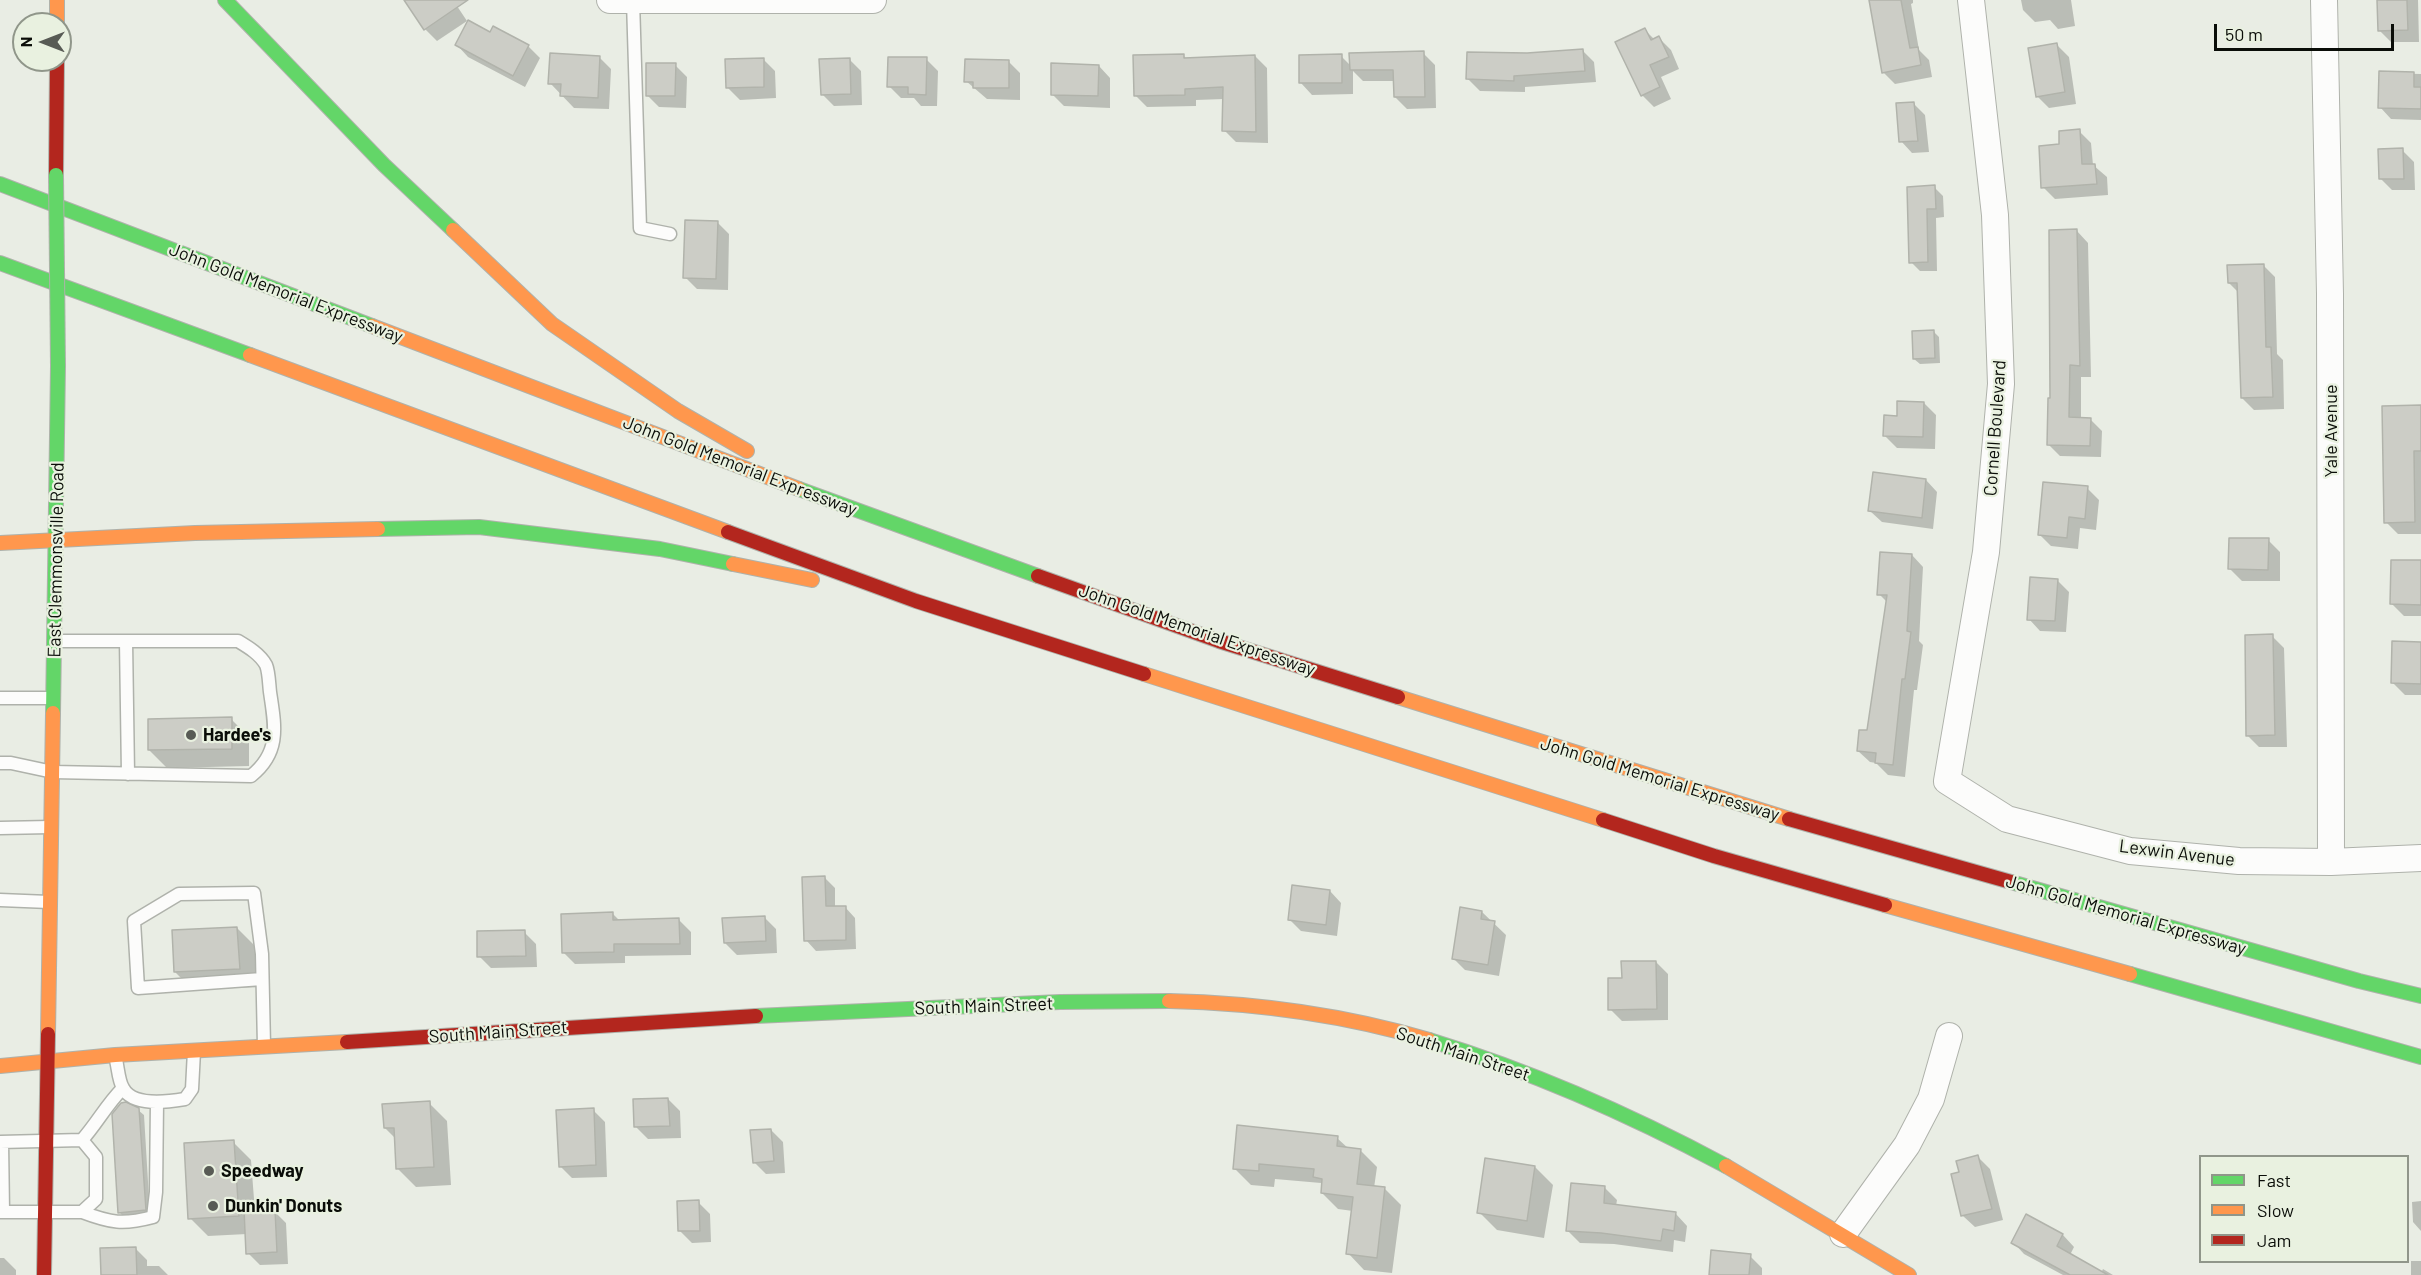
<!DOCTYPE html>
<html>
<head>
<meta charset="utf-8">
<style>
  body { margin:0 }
  #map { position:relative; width:2421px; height:1275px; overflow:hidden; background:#e9ede4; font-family:Barlow,sans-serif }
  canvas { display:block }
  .legend { position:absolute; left:2199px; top:1155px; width:210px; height:108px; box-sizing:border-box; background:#e9f1e0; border:2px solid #90968a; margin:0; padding:8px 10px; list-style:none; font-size:18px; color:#0a0d08 }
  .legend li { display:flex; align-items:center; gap:12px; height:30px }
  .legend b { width:30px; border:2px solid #90968a }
  .north { position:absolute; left:12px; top:12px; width:60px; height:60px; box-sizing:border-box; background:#e9f1e0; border:2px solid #90968a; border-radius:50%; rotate:270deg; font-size:16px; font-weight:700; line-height:24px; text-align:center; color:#0a0d08 }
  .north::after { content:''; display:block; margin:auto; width:21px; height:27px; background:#585b55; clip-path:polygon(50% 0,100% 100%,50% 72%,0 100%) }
  .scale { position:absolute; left:2214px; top:24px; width:180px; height:27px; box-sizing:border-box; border:3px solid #0a0d08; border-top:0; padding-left:8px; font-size:18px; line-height:21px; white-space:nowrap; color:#0a0d08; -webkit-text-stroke:4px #e9f1e0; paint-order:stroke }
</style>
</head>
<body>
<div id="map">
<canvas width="2421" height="1275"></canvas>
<ul class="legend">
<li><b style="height:8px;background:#63d668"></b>Fast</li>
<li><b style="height:8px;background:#ff974d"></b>Slow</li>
<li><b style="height:8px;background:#b3261e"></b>Jam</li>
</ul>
<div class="north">N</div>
<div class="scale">50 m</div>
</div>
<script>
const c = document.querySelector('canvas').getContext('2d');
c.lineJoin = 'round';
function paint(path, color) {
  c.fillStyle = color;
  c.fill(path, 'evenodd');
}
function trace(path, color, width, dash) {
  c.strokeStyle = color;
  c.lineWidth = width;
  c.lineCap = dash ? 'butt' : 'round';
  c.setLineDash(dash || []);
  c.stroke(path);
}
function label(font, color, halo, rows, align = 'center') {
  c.font = font + ' Barlow,sans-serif';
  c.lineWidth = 4.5;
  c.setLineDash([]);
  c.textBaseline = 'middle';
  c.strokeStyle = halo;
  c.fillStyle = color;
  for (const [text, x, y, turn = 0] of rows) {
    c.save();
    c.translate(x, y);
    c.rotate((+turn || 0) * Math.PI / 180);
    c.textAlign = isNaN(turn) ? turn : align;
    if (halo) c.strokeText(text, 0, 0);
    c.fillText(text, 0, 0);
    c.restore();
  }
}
paint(new Path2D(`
  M418,0H453L467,21L437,41L425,29Z
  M1870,0H1913V3L1911,4L1919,50L1929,60L1932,77L1895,84L1883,72Z
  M2021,0H2071L2075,26L2058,29L2050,20L2035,22L2023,10Z
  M2378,0H2418L2419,42H2391L2379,30Z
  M1645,30L1655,40L1659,38L1671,50L1679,69L1661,77L1671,99L1654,107L1642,95Z
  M491,34L528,46L540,58L525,87L468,57L457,45Z
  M2057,45L2069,57L2076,104L2049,108L2037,96Z
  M1582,50L1594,62L1596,82L1525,87V92L1480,91L1468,79L1527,55Z
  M1423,53L1435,65L1436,108L1407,109L1395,97V81H1363L1353,71V94L1312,95L1301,83L1341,56L1351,66Z
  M1184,56L1187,60L1255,56L1267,68L1268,143L1236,142L1224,130V99L1196,100V106L1147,107L1135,95Z
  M599,57L611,69L609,109L574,108L550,83Z
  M763,59L775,71L776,98L740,100L728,88Z
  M849,59L861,71L862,105L834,106L822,94Z
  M926,59L938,71L937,106H921L914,98H901L889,86Z
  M1008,61L1020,73V100L987,99L966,81Z
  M675,65L687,77L686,108L659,107L647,95Z
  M1099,66L1110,78V108L1064,106L1052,94Z
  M2380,73L2421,74V120L2391,119L2380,107Z
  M1913,103L1925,115L1929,152L1912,153L1901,141Z
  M2079,131L2091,143L2093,165L2107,177L2108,195L2055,199L2043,187L2061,145Z
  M2402,150L2414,162L2415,190H2392L2380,178Z
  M1934,187L1943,196L1944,217L1936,218L1937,271H1920L1911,262L1909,188Z
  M717,222L729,234L728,290L697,289L685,277Z
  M2077,231L2088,243L2091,377H2081V419H2090L2102,431L2101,457L2060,456L2048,444Z
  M2263,265L2275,277L2277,354L2283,360L2284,409L2254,410L2242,398L2238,292L2229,283Z
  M1934,332L1939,337L1940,363L1920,364L1914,359Z
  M1924,403L1936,415L1935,449L1897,448L1885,436Z
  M2421,407V534H2398L2386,522Z
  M1926,480L1937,492L1933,529L1882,522L1870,511Z
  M2087,488L2099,500L2096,530L2080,528L2078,549L2051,546L2039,534Z
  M2268,540L2280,552V581H2242L2230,569Z
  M1912,555L1923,567L1919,641L1923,645L1917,690H1914L1905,777L1888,775L1876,763L1870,762L1858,751L1868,732L1887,602L1879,594Z
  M2421,562V616H2404L2392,604Z
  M2057,580L2069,592L2066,632L2040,631L2029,619Z
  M2272,636L2284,648L2287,747H2259L2247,735Z
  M2421,643V695H2405L2393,683Z
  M231,719L249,737V766L167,768L149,750Z
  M824,877L835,888V908L845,907L855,918L856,949L816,951L806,940Z
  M1330,891L1341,903L1337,936L1301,931L1289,919Z
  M1482,912L1506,935L1499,976L1465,970L1453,958Z
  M613,914L620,921L679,920L691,932V955L625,956V963L575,964L563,952Z
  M764,917L776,929L777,953L737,955L725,943Z
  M237,928L255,946L257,987L193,990L175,972Z
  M524,932L536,944L537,967L491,968L479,956Z
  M1656,962L1668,974V1020L1622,1021L1610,1009L1623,979Z
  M668,1099L680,1111L681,1138L648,1139L636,1127Z
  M429,1103L447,1121L451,1185L416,1187L398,1169L396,1139L385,1128Z
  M138,1110L144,1115L150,1215L125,1218L120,1213Z
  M593,1110L605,1122L607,1177L572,1178L560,1166Z
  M771,1130L783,1142L785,1173L766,1174L754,1162Z
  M1337,1138L1349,1149L1361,1151L1377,1167L1374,1188L1385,1189L1401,1205L1392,1273L1364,1270L1348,1253L1353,1211L1338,1209L1322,1193L1323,1186L1321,1183L1275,1179L1274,1187L1251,1185L1235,1169Z
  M233,1142L251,1160L255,1212L274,1211L286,1223L288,1264L260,1265L248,1253L247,1234L208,1236L190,1218Z
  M1978,1157L1990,1169L2003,1220L1975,1227L1963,1216Z
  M1535,1167L1553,1185L1544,1238L1497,1230L1479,1212Z
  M1605,1188L1617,1200L1616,1206L1676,1214L1687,1226L1685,1242L1674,1240L1673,1252L1614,1244L1580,1243L1568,1231Z
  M2421,1201V1231L2413,1222L2412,1202Z
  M698,1202L710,1214L711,1242L692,1243L680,1231Z
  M2026,1216L2063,1235L2074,1247L2070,1255L2101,1273L2103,1269L2113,1275H2063L2024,1254L2013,1242Z
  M135,1248L147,1260V1266H159L168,1275H103Z
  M1750,1256L1762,1268V1275H1710Z
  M0,1258H4L16,1270V1275H0Z
  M2411,1261H2421V1275H2411Z`), '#0003');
const building = new Path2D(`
  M404,0H468L424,30Z
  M1869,0H1901L1910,48L1918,47L1921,65L1882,73Z
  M2377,0H2407L2408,30L2378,31Z
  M468,20L490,32L493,26L529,45L513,76L455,45Z
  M1645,28L1651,40L1659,36L1669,57L1650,65L1660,87L1641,96L1615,42Z
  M2057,43L2065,92L2036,97L2028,48Z
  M1583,49L1585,71L1514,76V81L1466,79L1467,52L1527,53Z
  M1424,51L1425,97H1394L1393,70H1350L1349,53Z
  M550,53L600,56L598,98L560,96L561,84H548Z
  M1184,54V58L1255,55L1256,132L1222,131L1223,87L1185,89V95L1134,96L1133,55Z
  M1342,54V83H1299V55Z
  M888,57H927L926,95L908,94V87H887Z
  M764,58V87L726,88L725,59Z
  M850,58L851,94L821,95L819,59Z
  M965,59L1009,60V88H973V82H964Z
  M646,63H676L675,96H646Z
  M1051,63L1099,65L1098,96L1051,95Z
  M2379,71L2414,72V87H2421V109L2378,108Z
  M1914,102L1918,141L1899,142L1896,103Z
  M2080,129L2082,164H2095L2097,184L2041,188L2039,146L2059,144V131Z
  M2403,148L2404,179H2379L2378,149Z
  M1935,185L1936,209H1927L1928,262L1909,263L1907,187Z
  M685,220L718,221L716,279L683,278Z
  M2077,229L2080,366L2070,365L2069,417L2091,418L2090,446L2047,445L2048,398H2050L2049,230Z
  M2264,264L2266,347H2271L2273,397L2241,398L2237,283H2228L2227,265Z
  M1934,330L1935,358L1913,359L1912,331Z
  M1897,401L1924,402L1923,437L1883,436L1884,415L1897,416Z
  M2421,405V451H2414L2415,522L2384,523L2382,406Z
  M1873,472L1926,479L1922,518L1868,511Z
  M2043,482L2088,486L2085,519L2069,517L2067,538L2038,535Z
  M2229,538H2269L2268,570L2228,569Z
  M1880,552L1912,554L1907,631L1911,632L1905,679H1902L1893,765L1875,763L1876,753L1857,751L1859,730H1867L1887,595H1877Z
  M2391,560H2421V605L2390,604Z
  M2030,577L2058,579L2055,621L2027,620Z
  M2273,634L2275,735L2246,736L2245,635Z
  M2392,641L2421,642V684L2391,683Z
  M232,717V749L148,750V719Z
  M825,876L826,906H846V940L804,941L802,877Z
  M1292,885L1330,890L1326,925L1288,920Z
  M1460,907L1482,911L1481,919L1495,921L1488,965L1452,959Z
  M613,912V920L679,918L680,944H614V952L562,953L561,914Z
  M765,916L766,941L724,943L722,918Z
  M237,927L240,969L174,972L172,930Z
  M525,930L526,956L477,957V931Z
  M1621,961H1656L1657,1009L1608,1010V978H1622Z
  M668,1098L670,1126L634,1127L633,1099Z
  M430,1101L434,1167L396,1169L394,1128H384L382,1104Z
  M126,1102L139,1108L146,1210L118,1213L112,1114L121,1103Z
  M594,1108L596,1165L559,1167L556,1110Z
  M1237,1125L1338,1136L1337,1146L1361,1149L1357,1184L1385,1187L1377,1258L1346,1254L1353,1197L1321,1193L1322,1179L1313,1177L1314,1169L1259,1164V1171L1233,1169Z
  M771,1129L774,1161L753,1163L750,1130Z
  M234,1140L239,1216L188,1219L184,1143Z
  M1978,1155L1992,1209L1961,1216L1951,1174L1959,1172L1956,1161Z
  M1485,1158L1535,1166L1527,1221L1477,1213Z
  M1571,1183L1605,1186L1604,1203L1676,1212L1674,1231L1663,1229L1661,1241L1601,1233L1566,1231Z
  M699,1200L700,1231H678L677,1201Z
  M275,1209L277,1252L246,1254L244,1210Z
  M2026,1214L2063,1234L2057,1246L2108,1275H2070L2011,1243Z
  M136,1247L137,1275H101L100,1248Z
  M1711,1250L1751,1254L1749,1275H1709Z`);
paint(building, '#cccdc6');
trace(building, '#b1b3ab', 1.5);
const lane = new Path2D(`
  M633,1L640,228L670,234
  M126,641L128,774
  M0,698H53
  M0,763H11L53,772L251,776C281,752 275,726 270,692C269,684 269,672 266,665C260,654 248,647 238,641H55
  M0,828L50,827
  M0,900L49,902
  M262,979L138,988L134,921L179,894L254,893L262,954L264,1046
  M115,1056C118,1065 118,1080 123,1088C133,1107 167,1102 185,1099L192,1089L194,1051
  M82,1140C97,1123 107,1104 123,1088
  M0,1142L82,1140L96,1157V1199L82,1212H0
  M2,1142L3,1212
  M82,1212C111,1223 123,1225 153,1217L156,1192L157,1102`);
const street = new Path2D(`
  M610,0H873
  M1971,0L1995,215L2001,384L1986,552L1947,781L2007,819L2130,851L2239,861L2331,862L2421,858
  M2324,0L2330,294L2331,862
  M1843,1234L1907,1145L1931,1099L1949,1036`);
const fast = new Path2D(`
  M225,0L384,165L453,230
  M0,184L372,326
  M0,263L250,355
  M799,489L1038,576
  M378,529L479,527L660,549L733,564
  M53,713L58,366
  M2011,882L2359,981L2421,996
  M2130,974L2421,1057
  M756,1016L1060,1002L1169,1001
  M1429,1040C1534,1072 1629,1114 1726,1166`);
const slow = new Path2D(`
  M57,0V24
  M453,230L552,324L678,411L747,451
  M372,326L799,489
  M250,355L728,532
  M0,543L195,533L378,529
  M733,564L812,580
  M1144,674L1603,820
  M1398,697L1789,819
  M1885,905L2130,974
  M1169,1001C1256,1003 1345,1015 1429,1040
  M48,1034L53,713
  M0,1066L115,1055L347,1042
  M1726,1166L1909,1275`);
const jam = new Path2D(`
  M56,175L57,60
  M728,532L916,601L1144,674
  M1038,576L1219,641L1398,697
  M1789,819L2011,882
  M1603,820L1714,856L1885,905
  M347,1042L756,1016
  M44,1275L48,1034`);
trace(lane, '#afb2ab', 15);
trace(street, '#afb2ab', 28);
trace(fast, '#afb2ab', 16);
trace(slow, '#afb2ab', 16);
trace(jam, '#afb2ab', 16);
trace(lane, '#fcfcfb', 12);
trace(street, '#fcfcfb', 26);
trace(fast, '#63d668', 14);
trace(slow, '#ff974d', 14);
trace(jam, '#b3261e', 14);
const fastBridge = new Path2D(`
  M56,175L58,366`);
trace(fastBridge, '#afb2ab', 16, []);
trace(fastBridge, '#63d668', 14);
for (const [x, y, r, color] of [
  [191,735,6,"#585b55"],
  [209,1171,6,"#585b55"],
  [213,1206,6,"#585b55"]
]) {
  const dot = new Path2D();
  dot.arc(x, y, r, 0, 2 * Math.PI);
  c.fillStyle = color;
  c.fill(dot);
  trace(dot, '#e9f1e0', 2);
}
label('18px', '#0a0d08', '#e9f1e0', [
  ["John Gold Memorial Expressway",286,293,21],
  ["Cornell Boulevard",1995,428,-86],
  ["Yale Avenue",2331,431,-90],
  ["John Gold Memorial Expressway",740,466,21],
  ["East Clemmonsville Road",56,560,-89],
  ["John Gold Memorial Expressway",1197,630,19],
  ["John Gold Memorial Expressway",1660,779,17],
  ["Lexwin Avenue",2177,853,7],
  ["John Gold Memorial Expressway",2126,915,16],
  ["South Main Street",984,1006,-2],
  ["South Main Street",498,1032,-4],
  ["South Main Street",1463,1054,18]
]);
label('bold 18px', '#0a0d08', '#e9f1e0', [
  ["Hardee's",203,735],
  ["Speedway",221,1171],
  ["Dunkin' Donuts",225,1206]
], 'left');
</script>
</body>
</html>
